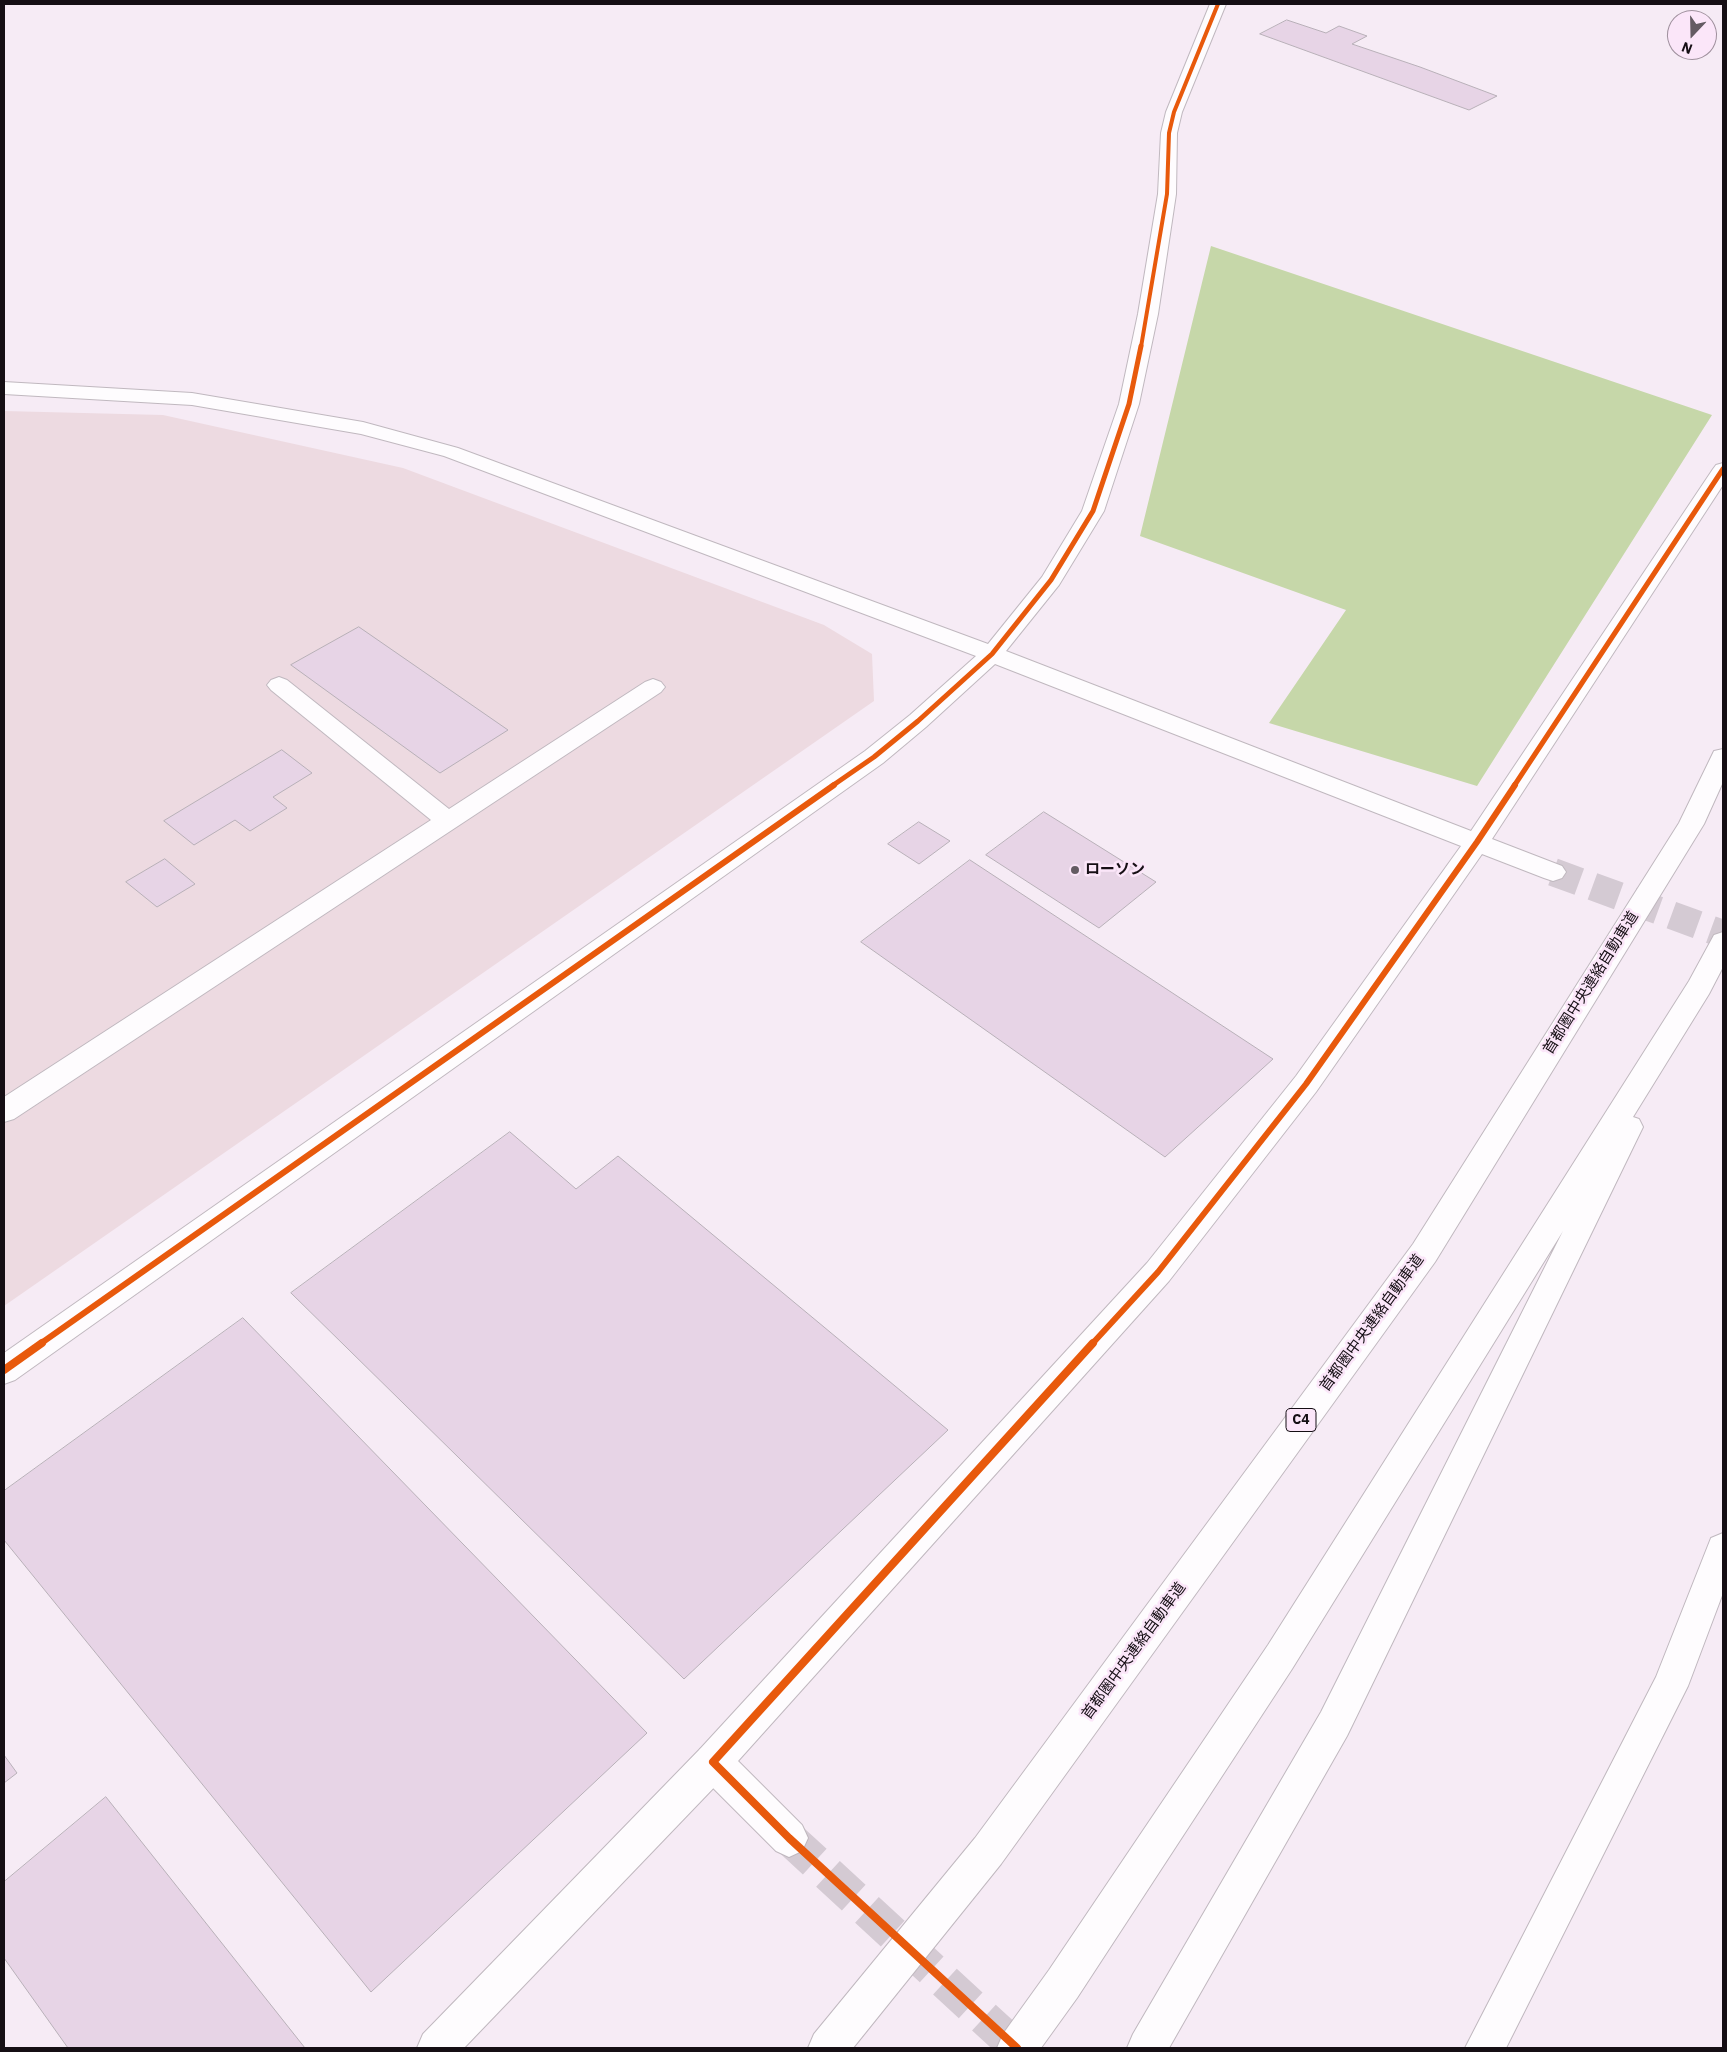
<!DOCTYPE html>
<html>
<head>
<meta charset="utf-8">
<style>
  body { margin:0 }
  #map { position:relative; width:1727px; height:2052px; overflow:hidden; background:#f6ebf5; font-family:"IBM Plex Sans",sans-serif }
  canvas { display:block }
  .frame { position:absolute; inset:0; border:5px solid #150e14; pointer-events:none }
  .north { position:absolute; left:1667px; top:10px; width:50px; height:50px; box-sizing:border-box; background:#fbe6f9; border:1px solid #9f909d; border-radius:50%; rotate:201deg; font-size:14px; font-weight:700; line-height:20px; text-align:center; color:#150e14 }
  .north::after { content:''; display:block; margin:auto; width:18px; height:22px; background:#645b63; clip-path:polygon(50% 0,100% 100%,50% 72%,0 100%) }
</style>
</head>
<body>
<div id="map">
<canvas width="1727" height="2052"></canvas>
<div class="frame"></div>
<div class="north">N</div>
</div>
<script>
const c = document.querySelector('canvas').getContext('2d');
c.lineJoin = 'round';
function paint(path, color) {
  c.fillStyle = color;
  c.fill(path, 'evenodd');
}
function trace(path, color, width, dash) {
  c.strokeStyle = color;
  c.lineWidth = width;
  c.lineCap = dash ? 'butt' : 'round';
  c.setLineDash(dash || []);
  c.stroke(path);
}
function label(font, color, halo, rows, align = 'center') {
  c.font = font + ' "IBM Plex Sans","Noto Sans JP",sans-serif';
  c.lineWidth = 5;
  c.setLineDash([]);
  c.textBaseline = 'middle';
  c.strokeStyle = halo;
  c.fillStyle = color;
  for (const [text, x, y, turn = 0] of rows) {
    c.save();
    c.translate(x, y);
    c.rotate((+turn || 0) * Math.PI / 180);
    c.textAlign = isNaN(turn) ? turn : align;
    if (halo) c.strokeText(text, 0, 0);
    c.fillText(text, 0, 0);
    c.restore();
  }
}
paint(new Path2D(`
  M4,411L163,415L403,468L824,625L872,654L874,701L4,1306Z`), '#eddae1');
paint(new Path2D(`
  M1211,246L1712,415L1477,786L1269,723L1346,610L1140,536Z`), '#c6d7a9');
const building = new Path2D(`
  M1287,20L1326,33L1339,26L1367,36L1352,44L1420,67L1497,96L1469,110L1260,34Z
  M359,627L508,730L440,773L291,665Z
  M282,750L312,773L273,797L287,808L250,831L235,820L194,845L164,821Z
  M1044,812L1156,882L1099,928L986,855Z
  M919,822L950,841L919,864L888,844Z
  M165,859L195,884L157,907L126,882Z
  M970,860L1273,1059L1165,1157L861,942Z
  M510,1132L576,1189L618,1156L948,1430L684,1679L291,1293Z
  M243,1318L647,1733L371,1992L4,1540V1491Z
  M4,1755L17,1773L4,1783Z
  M106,1797L305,2048H68L4,1958V1882Z`);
paint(building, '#e7d4e6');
trace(building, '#b8b0b8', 1);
trace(new Path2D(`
  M1553,872L1723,934`), '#d4cad3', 28, [28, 14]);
trace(new Path2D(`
  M789,1838L1017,2048`), '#d4cad3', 35, [35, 18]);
const service = new Path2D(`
  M279,677L287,680L449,809L645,682L653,679L661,682L665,687L661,692L14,1119L4,1122V1097L431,820L271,690L267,685L271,680Z
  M713,1744L726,1749L731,1762L726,1775L464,2048H417L423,2034L700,1749Z`);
const tertiary = new Path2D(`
  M1210,4H1226L1182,112L1177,133L1176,194L1158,314L1139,404L1104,511L1059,585L1006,651L1471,831L1713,469L1716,465L1723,463V485L1492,839L1562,866L1566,872L1562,878L1553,881L1544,878L1482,854L1316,1092L1169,1281L738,1761L802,1825L808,1838L802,1851L789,1857L776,1851L700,1775L695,1762L700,1749L1147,1263L1296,1076L1461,846L995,664L926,727L883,763L15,1380L4,1384V1353L865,751L910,715L976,656L444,456L361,434L192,405L4,394V382L192,393L363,422L458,448L988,644L1042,577L1082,511L1119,404L1138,314L1158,194L1161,133L1166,112Z
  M1723,1533V1593L1688,1686L1506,2048H1465L1656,1677L1711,1538Z`);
const motorway = new Path2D(`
  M1723,749V782L1704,824L1435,1262L1001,1864L853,2048H808L814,2034L975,1838L1413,1244L1679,823L1714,751Z
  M1723,932V967L1709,994L1633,1117L1639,1119L1643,1127L1347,1736L1169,2048H1127L1133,2034L1321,1712L1563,1231L1292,1669L1077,1998L1041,2048H997L1003,2034L1049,1970L1268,1645L1689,981L1714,935Z`);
trace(service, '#c0b8bf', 2);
trace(tertiary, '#c0b8bf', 2);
trace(motorway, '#c0b8bf', 2);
paint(service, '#fefcfe');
paint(tertiary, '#fefcfe');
paint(motorway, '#fefcfe');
trace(new Path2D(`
  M1141,347L1167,194L1169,133L1174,112L1218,4`), '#e8590c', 4);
trace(new Path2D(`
  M832,786L874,757L918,721L992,654L1051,580L1093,511L1129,404L1141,346
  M1514,786L1723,469`), '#e8590c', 5);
trace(new Path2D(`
  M40,1344L834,785
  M1092,1344L1158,1272L1306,1084L1477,842L1515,785`), '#e8590c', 6);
trace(new Path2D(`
  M4,1370L42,1343
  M1017,2048L789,1838L713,1762L1093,1343`), '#e8590c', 8);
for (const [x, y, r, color] of [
  [1075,870,5,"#645b63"]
]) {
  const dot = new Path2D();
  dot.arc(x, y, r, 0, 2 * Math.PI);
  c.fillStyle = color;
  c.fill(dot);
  trace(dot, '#fbe6f9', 2);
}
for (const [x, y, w] of [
  [1301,1420,30]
]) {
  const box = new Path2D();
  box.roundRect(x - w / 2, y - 11.5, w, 23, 4);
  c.fillStyle = '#fbe6f9';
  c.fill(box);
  trace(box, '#150e14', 1);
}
label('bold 14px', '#150e14', null, [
  ["C4",1301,1420]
]);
label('bold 15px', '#150e14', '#fbe6f9', [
  ["ローソン",1085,870]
], 'left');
label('15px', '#150e14', '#fbe6f9', [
  ["首都圏中央連絡自動車道",1591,983,-58],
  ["首都圏中央連絡自動車道",1372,1323,-54],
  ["首都圏中央連絡自動車道",1134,1651,-54]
]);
</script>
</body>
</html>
